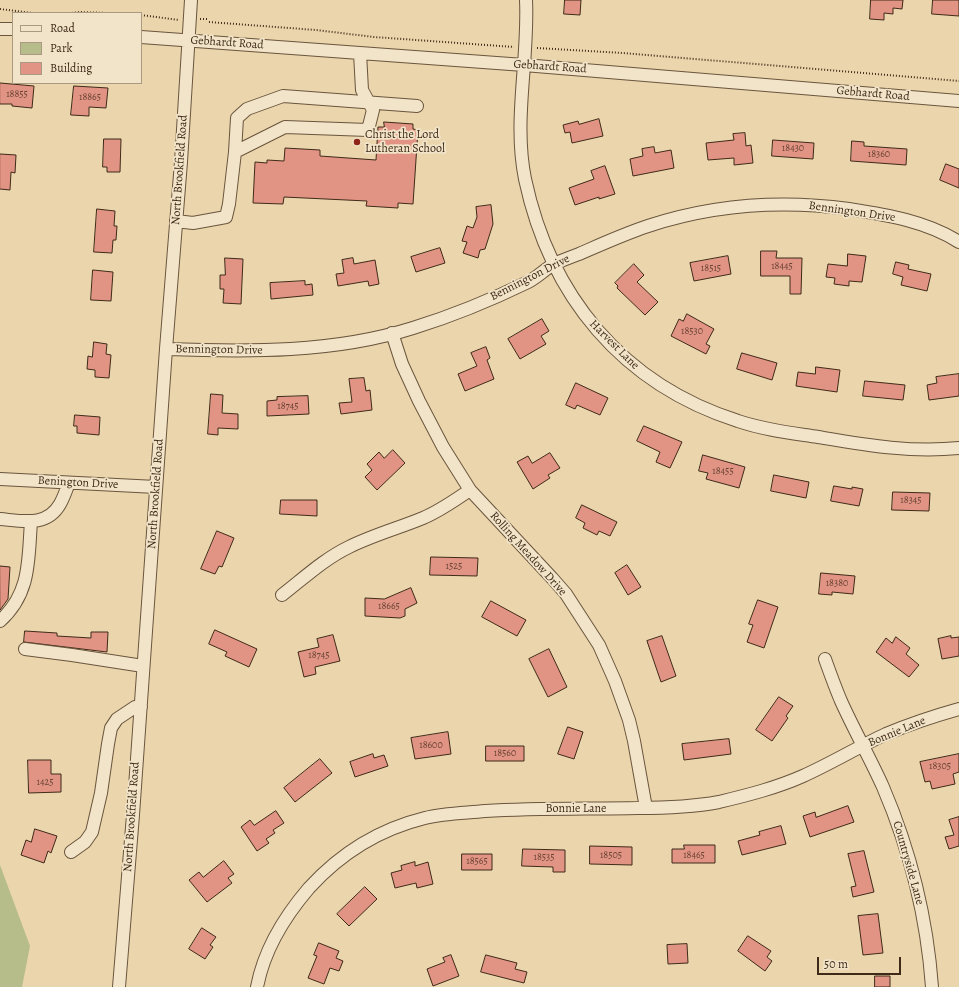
<!DOCTYPE html>
<html>
<head>
<meta charset="utf-8">
<style>
  body { margin:0 }
  #map { position:relative; width:959px; height:987px; overflow:hidden; background:#ead5ac; font-family:Alegreya,serif }
  canvas { display:block }
  .legend { position:absolute; left:12px; top:12px; width:130px; height:72px; box-sizing:border-box; background:#f1e4c9; border:1px solid #aa9a82; margin:0; padding:5px 7px; list-style:none; font-size:12px; color:#3f2a18 }
  .legend li { display:flex; align-items:center; gap:8px; height:20px }
  .legend b { width:20px; border:1px solid #aa9a82 }
  .scale { position:absolute; left:817px; top:957px; width:84px; height:18px; box-sizing:border-box; border:2px solid #3f2a18; border-top:0; padding-left:5px; font-size:12px; line-height:14px; white-space:nowrap; color:#3f2a18; -webkit-text-stroke:3px #f1e4c9; paint-order:stroke }
</style>
</head>
<body>
<div id="map">
<canvas width="959" height="987"></canvas>
<ul class="legend">
<li><b style="height:5px;background:#f1e4c9"></b>Road</li>
<li><b style="height:11px;background:#b6bd8a"></b>Park</li>
<li><b style="height:11px;background:#e19384"></b>Building</li>
</ul>
<div class="scale">50 m</div>
</div>
<script>
const c = document.querySelector('canvas').getContext('2d');
c.lineJoin = 'round';
function paint(path, color) {
  c.fillStyle = color;
  c.fill(path, 'evenodd');
}
function trace(path, color, width, dash) {
  c.strokeStyle = color;
  c.lineWidth = width;
  c.lineCap = dash ? 'butt' : 'round';
  c.setLineDash(dash || []);
  c.stroke(path);
}
function label(font, color, halo, rows, align = 'center') {
  c.font = font + ' Alegreya,serif';
  c.lineWidth = 3.5;
  c.setLineDash([]);
  c.textBaseline = 'middle';
  c.strokeStyle = halo;
  c.fillStyle = color;
  for (const [text, x, y, turn = 0] of rows) {
    c.save();
    c.translate(x, y);
    c.rotate((+turn || 0) * Math.PI / 180);
    c.textAlign = isNaN(turn) ? turn : align;
    if (halo) c.strokeText(text, 0, 0);
    c.fillText(text, 0, 0);
    c.restore();
  }
}
paint(new Path2D(`
  M0,865L30,946L22,987H0Z`), '#b6bd8a');
const building = new Path2D(`
  M565,0H581L580,15L564,14Z
  M871,0H903L902,9L893,8V14L884,13V20L870,19Z
  M933,0H959V16L932,14Z
  M0,83L34,86L32,108L12,106V104H0Z
  M74,86L108,88L106,108L89,107V116L71,115Z
  M599,119L603,136L572,143L570,132L565,133L563,125L578,121L579,124Z
  M384,122L413,124V129L418,130L413,204L398,203V208L366,206L367,201L284,197L283,204L253,203L255,162L267,163V160L284,161L285,148L320,150V156L376,160L378,127H384Z
  M745,133L746,146L751,145L753,163L734,165V158L708,160L706,143L734,140L733,134Z
  M104,139H121L120,172H107V167H103Z
  M773,140L814,143L813,159L772,156Z
  M852,141L864,142V146L907,149L906,165L851,161Z
  M654,147L655,153L671,150L674,168L633,176L630,159L643,156L642,149Z
  M0,154L16,155L15,173L11,172L10,190L0,189Z
  M946,164L959,169V188L940,180Z
  M605,166L615,194L599,199V197L575,205L569,188L594,179L591,171Z
  M491,205L493,224L485,249L480,250L478,258L463,253L467,242L462,241L467,226L473,228L477,217L476,207Z
  M97,209L115,211L114,226H117L116,240H113L112,253L94,252Z
  M440,248L445,263L416,272L411,257Z
  M761,251H777L776,258H802L801,294H790V276H761Z
  M848,254L866,256L862,282L849,281V286L834,284L835,278L826,277L828,264L847,266Z
  M728,256L731,274L694,281L690,263Z
  M225,258L243,259L241,304L223,303L224,289H220V275H225Z
  M353,258L354,264L375,260L379,284L369,286L368,281L338,286L336,274L344,273L342,260Z
  M896,262L909,265L908,269L931,274L927,291L901,285L903,277L893,274Z
  M634,264L644,275L637,282L658,302L645,315L617,288L618,286L615,283Z
  M93,270L113,272L111,301L91,300Z
  M305,281V285L312,284L313,295L271,299L270,283Z
  M687,314L714,329L706,344L710,346L706,354L671,336L679,319L683,321Z
  M542,319L549,331L541,336L546,344L520,359L508,339Z
  M94,342L107,344L106,354L111,355L109,378L95,377V370L87,369L88,356L92,357Z
  M486,347L490,358L487,360L494,379L465,391L458,374L477,366L471,353Z
  M742,353L777,363L772,380L737,369Z
  M816,367L840,370L837,392L796,386L798,372L815,374Z
  M959,374V396L929,400L927,385L937,383L936,377Z
  M364,378L366,391L370,390L372,410L341,414L339,403L352,402L349,379Z
  M865,381L905,385L903,400L863,396Z
  M576,383L608,398L600,415L577,405L575,409L566,405Z
  M211,394L223,395L222,413L238,414V429L218,428V435L208,434Z
  M308,396L309,414L267,416V401L277,400V397Z
  M75,415L100,417L99,435L77,433V426H74Z
  M644,426L682,442L670,468L656,462L660,452L637,441Z
  M393,450L405,463L377,490L365,477L372,470L367,464L379,452L384,458Z
  M550,453L560,468L548,475L550,478L533,489L517,462L528,456L532,463Z
  M703,455L745,467L739,488L706,479L708,473L699,471Z
  M774,475L809,482L806,498L771,491Z
  M834,486L852,489V487L863,489L859,506L831,501Z
  M893,492L930,493L929,511L892,510Z
  M281,500H317V516L280,514Z
  M582,505L617,522L610,536L599,531L597,535L583,528L585,523L576,518Z
  M217,531L234,538L222,567L219,566L215,574L201,569Z
  M431,557L478,558L477,576L430,575Z
  M627,565L641,587L628,595L615,573Z
  M0,566L10,567L8,599L0,610Z
  M821,573L855,576L853,594L832,592V595L819,594Z
  M411,588L417,603L405,609V616L400,618L365,616V598L384,599Z
  M758,600L778,607L764,648L747,642L753,625L749,624Z
  M491,601L526,620L517,636L482,617Z
  M215,630L257,649L249,667L225,656L227,652L209,644Z
  M25,631L57,633V636L91,638V632H108L107,652L24,642Z
  M333,635L340,661L315,667L316,674L304,677L298,652L319,647L317,639Z
  M662,636L676,676L661,682L647,641Z
  M951,636V638L959,637V656L942,659L938,639Z
  M896,637L910,648L906,654L919,665L909,677L876,652L886,638L892,643Z
  M549,649L567,687L548,697L529,659Z
  M779,697L793,706L786,716L788,718L772,741L756,730Z
  M568,727L583,732L574,759L558,754Z
  M448,732L451,754L415,759L411,738Z
  M729,739L731,754L684,760L682,744Z
  M486,746H524V761H486Z
  M373,754L374,758L384,755L388,766L355,777L350,762Z
  M959,754V772L953,774L955,784L932,789L930,781L925,782L920,762Z
  M320,759L332,773L295,802L284,788Z
  M28,760H51V774H61V792L29,793Z
  M848,806L854,822L810,837L803,816L815,812L816,817Z
  M276,811L284,823L273,830L275,833L266,839L269,843L257,851L241,827L250,820L254,825Z
  M959,817V846L949,849L945,837L954,835L949,820Z
  M781,826L786,844L742,855L738,841L760,835L759,832Z
  M35,829L57,836L51,853L48,851L44,863L21,855L26,840L31,842Z
  M684,845H715V863H672V849H684Z
  M590,846L632,847V865L590,864Z
  M523,849L565,850V872H553V867L522,866Z
  M864,851L874,892L853,897L851,887L856,886L848,854Z
  M462,854H492V870H462Z
  M224,861L234,874L228,878L232,883L207,902L189,880L199,872L203,877Z
  M415,862V866L428,862L433,884L417,888L416,883L395,888L391,873L402,870L401,866Z
  M365,887L377,899L349,926L337,914Z
  M878,914L883,953L863,955L858,916Z
  M202,928L216,937L210,945L213,947L205,959L189,949Z
  M748,936L771,951L767,957L772,961L765,971L738,951Z
  M319,943L339,951L336,958L343,961L339,971L330,968L324,984L308,978L317,956L314,955Z
  M687,944L688,963L668,964L667,945Z
  M451,955L459,976L433,986L427,969L445,962L443,958Z
  M486,955L517,963L515,969L527,972L524,983L481,972Z
  M875,976H890V987H875Z`);
paint(building, '#e19384');
trace(building, '#3f2a18', 1);
const minor = new Path2D(`
  M526,0C529,59 513,120 525,179C550,296 622,384 738,421C764,430 792,433 818,437C866,445 911,453 959,448
  M0,29H13
  M141,37L524,65L959,101
  M235,152L237,118L247,109L283,96L417,106
  M176,221L193,223L226,217L229,204L235,152L285,127L368,130L373,110L362,90L360,53
  M392,333L402,364L419,401L443,447L470,490L552,578L566,594L599,645L615,681L629,720L634,741L646,808
  M166,349C248,352 334,353 413,328C452,316 491,300 528,282C538,277 546,268 556,263C563,260 571,257 579,254C602,244 624,234 648,226C712,205 782,200 849,209C887,215 926,221 959,242
  M0,479L156,487
  M0,519C23,521 47,527 60,504C64,497 66,490 69,483
  M282,595C304,578 324,559 349,547C373,535 399,528 423,518C440,511 455,500 470,490
  M0,621C31,593 28,560 31,522
  M25,649L72,655L143,666
  M825,659C830,673 835,687 841,701C854,730 870,758 883,787C910,850 927,918 932,987
  M71,852L85,842L92,832L101,793L108,744L111,728L117,719L135,707H141
  M119,987L133,815L166,349L181,162L191,0
  M257,987C264,950 285,916 309,888C340,854 380,829 425,818C444,813 465,813 485,811C536,808 587,809 638,808C665,808 692,807 719,802C748,795 776,788 803,776C832,763 858,747 886,734C910,724 934,716 959,709`);
trace(minor, '#6a553d', 14);
trace(new Path2D(`
  M0,9L32,13
  M72,13L79,12L108,13
  M141,15L179,20
  M200,19H208
  M209,22L316,30L374,37L514,47
  M537,48L623,53L959,81`), '#3f2a18', 2, [1, 2]);
trace(minor, '#f1e4c9', 12);
for (const [x, y, r, color] of [
  [357,142,4,"#8f2418"]
]) {
  const dot = new Path2D();
  dot.arc(x, y, r, 0, 2 * Math.PI);
  c.fillStyle = color;
  c.fill(dot);
  trace(dot, '#f1e4c9', 1.5);
}
label('10px', '#684433', null, [
  ["18855",17,95],
  ["18865",90,98],
  ["18430",793,149],
  ["18360",879,155],
  ["18445",782,267],
  ["18515",711,269],
  ["18530",692,332],
  ["18745",288,407],
  ["18455",723,472],
  ["18345",911,501],
  ["1525",454,567],
  ["18380",837,584],
  ["18665",389,607],
  ["18745",319,656],
  ["18600",431,746],
  ["18560",505,754],
  ["18305",940,767],
  ["1425",45,783],
  ["18505",611,856],
  ["18465",694,856],
  ["18535",544,858],
  ["18565",477,862]
]);
label('12px', '#3f2a18', '#f1e4c9', [
  ["Gebhardt Road",227,43,4],
  ["Gebhardt Road",550,67,4],
  ["Gebhardt Road",873,94,5],
  ["North Brookfield Road",180,170,-86],
  ["Bennington Drive",852,212,8],
  ["Bennington Drive",530,278,-27],
  ["Harvest Lane",614,345,45],
  ["Bennington Drive",219,350,1],
  ["Benington Drive",78,483,3],
  ["North Brookfield Road",156,494,-86],
  ["Rolling Meadow Drive",528,554,48],
  ["Bonnie Lane",897,732,-23],
  ["Bonnie Lane",576,809],
  ["North Brookfield Road",132,817,-86],
  ["Countryside Lane",908,863,74]
]);
label('12px', '#3f2a18', '#f1e4c9', [
  ["Christ the Lord",365,135],
  ["Lutheran School",365,149]
], 'left');
</script>
</body>
</html>
